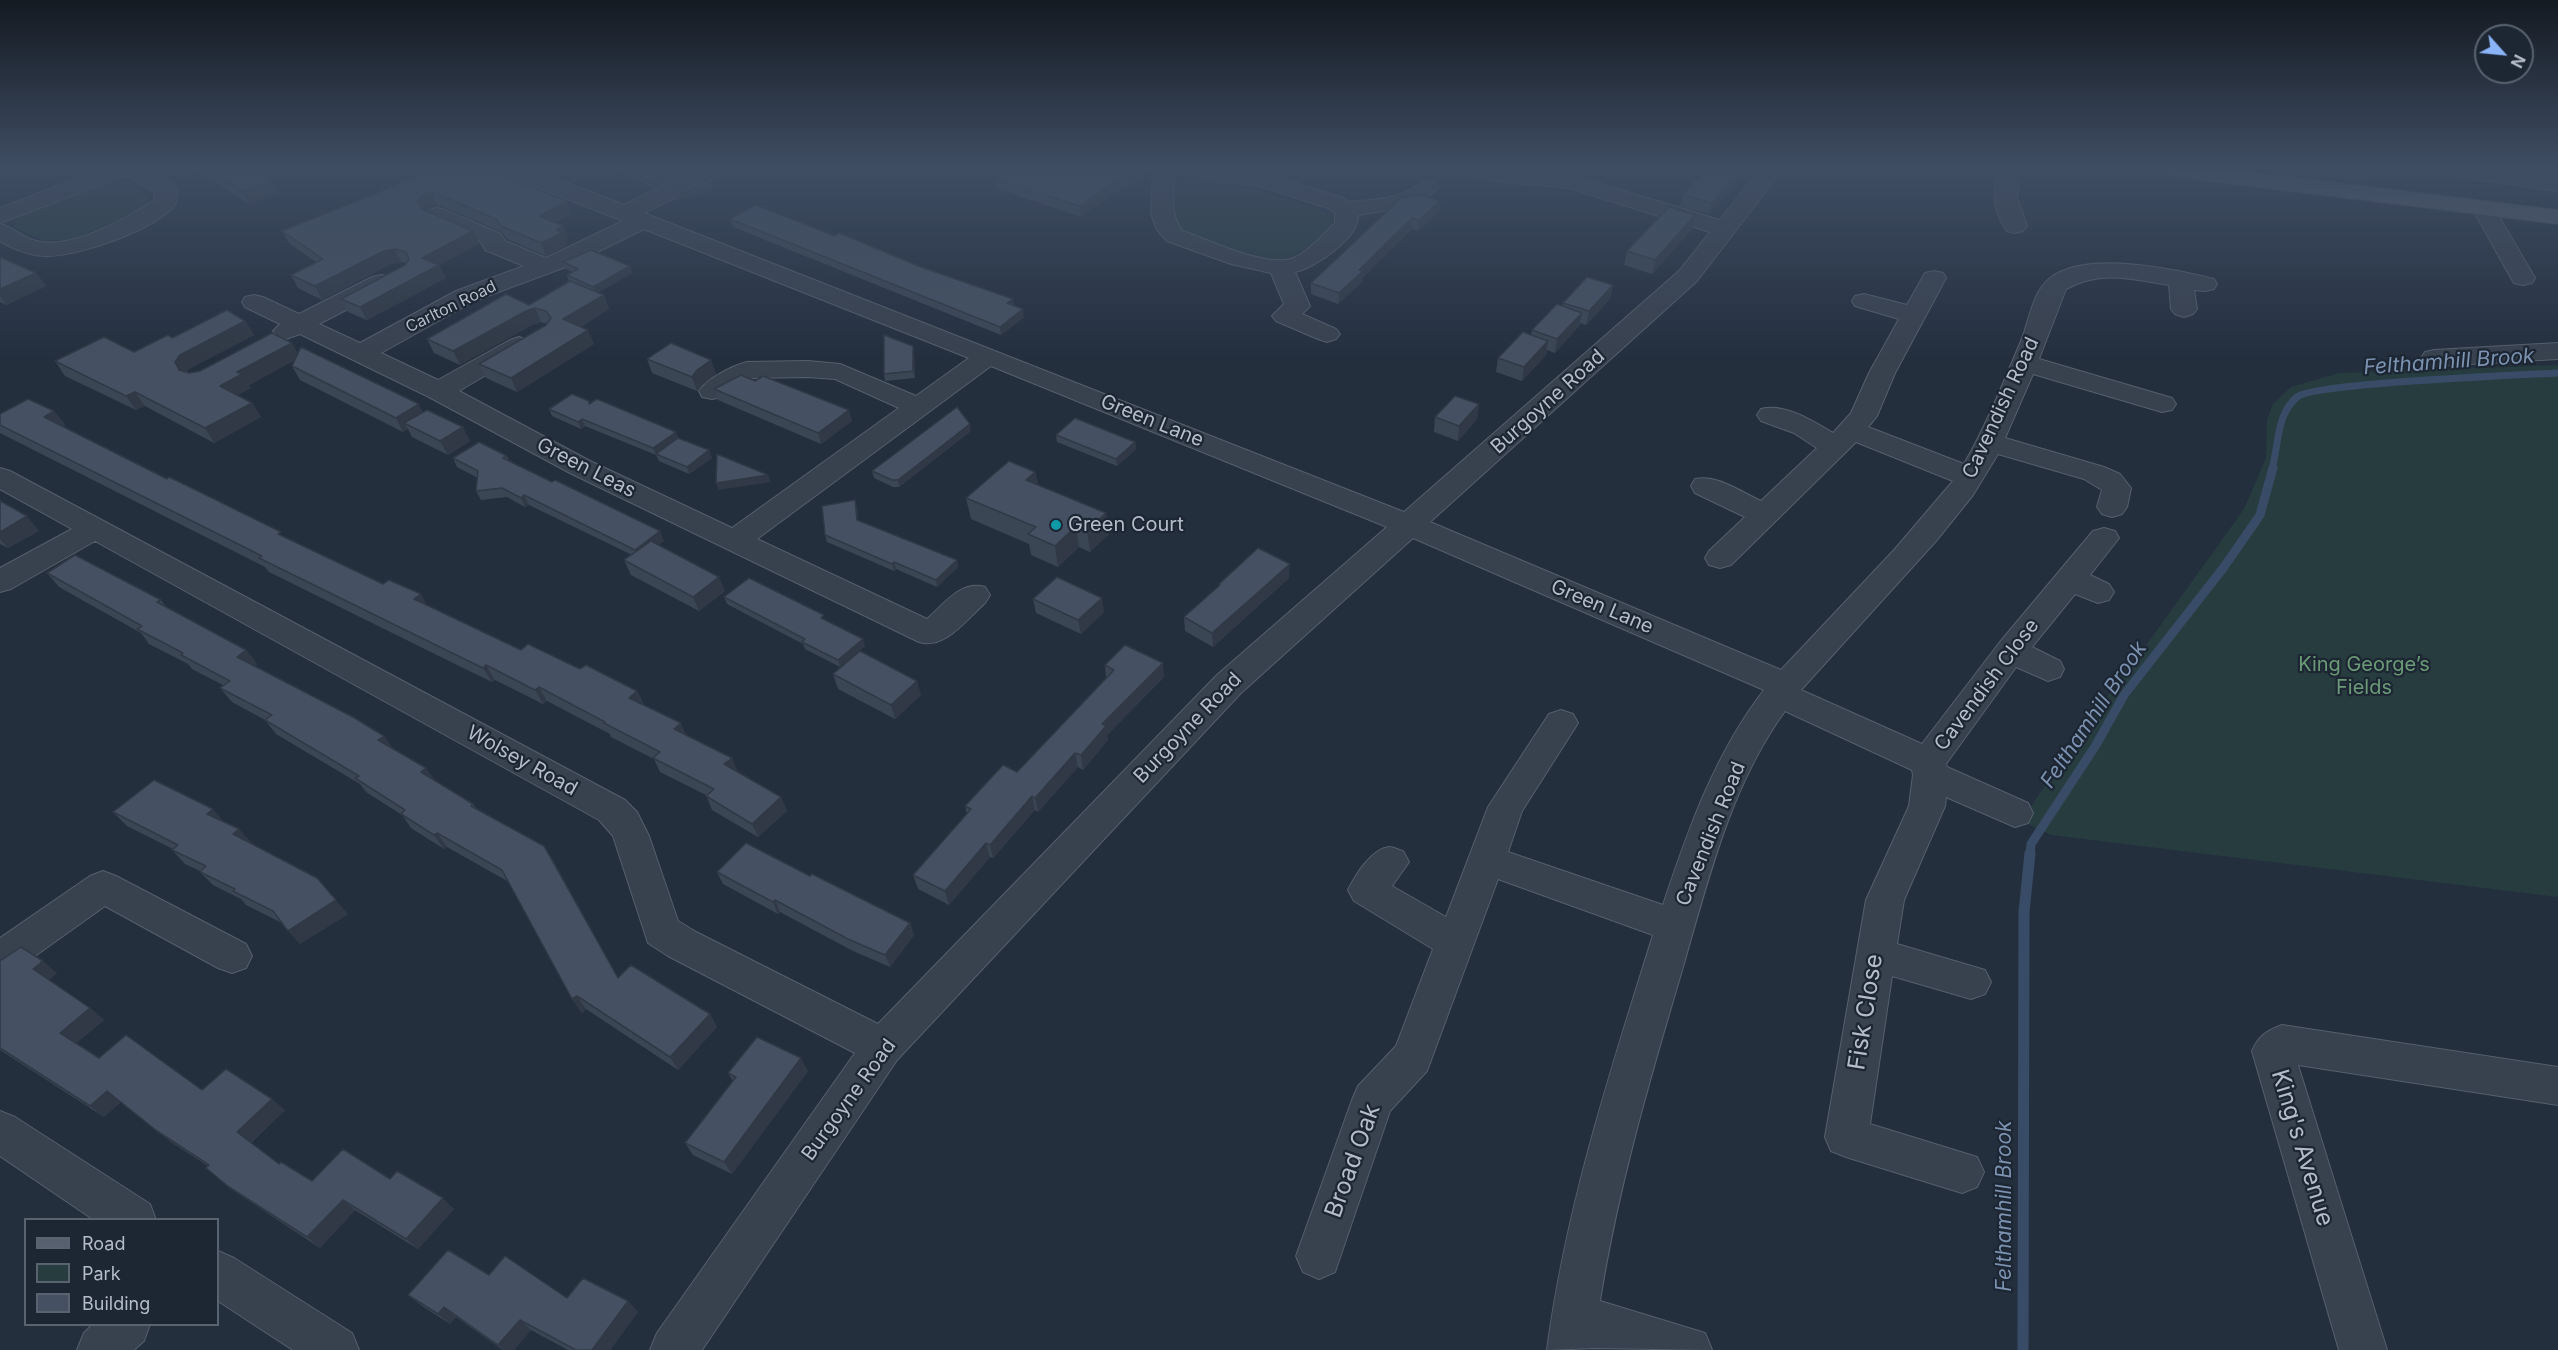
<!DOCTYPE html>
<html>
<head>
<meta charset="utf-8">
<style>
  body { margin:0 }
  #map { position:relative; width:2558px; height:1350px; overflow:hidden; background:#242f3e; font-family:Inter,sans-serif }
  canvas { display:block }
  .legend { position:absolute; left:24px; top:1218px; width:195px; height:108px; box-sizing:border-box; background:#1d2633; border:2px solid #59626f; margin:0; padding:8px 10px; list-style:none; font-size:18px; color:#b4bcc9 }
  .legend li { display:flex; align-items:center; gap:12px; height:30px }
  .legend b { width:30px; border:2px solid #59626f }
  .north { position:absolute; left:2474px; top:24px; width:60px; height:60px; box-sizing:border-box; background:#1d2633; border:2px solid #59626f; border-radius:50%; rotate:117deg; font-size:16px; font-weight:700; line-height:24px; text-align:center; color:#b4bcc9 }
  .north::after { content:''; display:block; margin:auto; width:21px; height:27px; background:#8ab4f8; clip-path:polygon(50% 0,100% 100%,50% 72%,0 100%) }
</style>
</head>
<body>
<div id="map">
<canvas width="2558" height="1350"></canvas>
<ul class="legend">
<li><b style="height:8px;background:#56606e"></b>Road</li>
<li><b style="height:16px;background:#263c3f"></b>Park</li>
<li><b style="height:16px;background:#455162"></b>Building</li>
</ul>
<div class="north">N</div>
</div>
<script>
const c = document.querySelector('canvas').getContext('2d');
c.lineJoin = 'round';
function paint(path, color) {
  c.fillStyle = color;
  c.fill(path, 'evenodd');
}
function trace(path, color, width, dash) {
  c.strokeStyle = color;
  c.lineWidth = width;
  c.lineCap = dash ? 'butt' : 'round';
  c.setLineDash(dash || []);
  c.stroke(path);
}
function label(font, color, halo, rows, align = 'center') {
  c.font = font + ' Inter,sans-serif';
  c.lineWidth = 4.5;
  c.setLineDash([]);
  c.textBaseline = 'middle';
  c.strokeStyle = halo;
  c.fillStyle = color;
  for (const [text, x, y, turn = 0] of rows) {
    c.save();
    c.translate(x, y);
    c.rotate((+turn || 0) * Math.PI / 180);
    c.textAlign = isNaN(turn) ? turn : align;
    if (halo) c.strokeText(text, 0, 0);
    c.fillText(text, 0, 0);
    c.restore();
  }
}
paint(new Path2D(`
  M2255,170L2292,172V170H2322L2348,174L2347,171L2361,173V170H2370L2372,175L2368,183Z
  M1195,179L1243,185L1325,212L1331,216L1332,226C1308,246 1297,264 1264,259L1175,230L1171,225L1176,187L1184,181Z
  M127,182L150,198L144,210L138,213L71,240H42L13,227L17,218L105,184Z
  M2558,365V897L2051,835L2021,821L2099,707L2155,633L2244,509L2266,458L2267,420L2273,404L2291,387L2339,373Z`), '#263c3f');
trace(new Path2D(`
  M2272,469C2279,444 2276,415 2297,397C2314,383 2522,375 2558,373`), '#394c67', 7);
trace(new Path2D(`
  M2030,854L2031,844L2096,745L2124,695L2224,567L2260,515L2273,468`), '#394c67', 9);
trace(new Path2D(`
  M2023,1350L2024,912L2030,853`), '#394c67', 11);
const minor = new Path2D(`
  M100,170C126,170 161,165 178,190L176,203C159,229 79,256 48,256C30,256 15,250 0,241V224C13,227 21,236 33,240C67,252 127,219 154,200L155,193L127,175L0,223V208Z
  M504,170H535L624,205L695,170H724L721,175L644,213L1404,512L1679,271L1710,232L1569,188L1502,182L1467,175L1464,170H1520L1571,175L1720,220L1759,170H1782L1697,281L1430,522L1781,670L1895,549L1953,481L1856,442L1731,565L1720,568L1709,565L1705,558L1709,551L1745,517L1695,493L1691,486L1695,479C1717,474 1741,492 1761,501L1817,448L1794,433L1761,421L1757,415L1761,409C1785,403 1813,421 1833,433L1851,413L1869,373L1899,319L1855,306L1852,301L1855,296L1864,294L1907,305L1925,273L1934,271L1943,273L1946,278L1895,373L1877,416L1868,427L1964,464C1986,426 2004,381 2021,341C2029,322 2032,293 2049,279C2083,250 2173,269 2214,279L2217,284L2214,289L2205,291L2194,290L2197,309L2193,314L2184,317L2175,314L2171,309L2169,285C2131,279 2102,270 2066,289L2039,359L2172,398L2176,404L2172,410L2162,412L2033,374L2005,438L2104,467L2120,474L2131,488L2127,507L2122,514L2112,517L2102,514L2097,507L2102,490L2084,479L1998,454L1973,495L1936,541L1801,690L1922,744L2000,642L2093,531L2104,528L2115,531L2119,538L2090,575L2109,584L2114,592L2109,600L2098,603L2075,594L2032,647L2060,661L2064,669L2060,677L2048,681L2016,667L1946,764L1947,767L2028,803L2033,813L2028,823L2015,827L1946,797L1945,806L1904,900L1897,944L1985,970L1991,982L1985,994L1971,999L1892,976L1870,1124L1977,1157L1984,1172L1977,1187L1962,1193L1846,1157L1831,1151L1825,1137L1866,900L1909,806L1913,775L1912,770L1785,711C1731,785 1708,880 1683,967C1650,1078 1618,1187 1600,1301L1705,1333L1712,1350L1595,1348L1547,1350C1566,1207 1610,1072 1653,935L1498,879L1427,1071L1390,1111L1335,1272L1319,1279L1303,1272L1296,1256L1352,1100L1358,1086L1396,1046L1433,949L1354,901L1348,890C1355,876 1371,849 1389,847C1393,847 1399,850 1403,851L1409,862L1392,886L1446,917L1488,807L1549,714L1561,710L1573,714L1578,723L1522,811L1508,852L1663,905C1688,830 1715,753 1764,690L1413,538L1241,693L897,1060L702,1350H650L657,1333L855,1053L668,956L648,943L613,836L599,820L95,541L11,589L0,592V568L72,529L0,489V468L10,471L625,800L637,812L649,836L678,921L696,932L878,1024L1217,675L1387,527L991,366L757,539L927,619C944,604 961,580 985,587L990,595L985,603C967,619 945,650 919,642L570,473L429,397L300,334L286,339L277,336L273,331L280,324L245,307L242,302L245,297L254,295L263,297L299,314L372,277L381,275L390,277L393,282L390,287L319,324L360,343L456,291L524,266L485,250L481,242L429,220L425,215L429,210L437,208L445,210L501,234L505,241L546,258L623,221L507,175ZM644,229L969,358L916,396L840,364L808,361L747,362C732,366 708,378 699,391L702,397L712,399L722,397L753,378L808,377L835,379L899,408L732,528L590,461L459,391L528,350L532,345L528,340L519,337L510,340L438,380L381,353L474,301L571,265Z
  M1153,170H1175C1174,190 1168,215 1183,231C1209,240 1270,270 1296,257C1311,249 1323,234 1335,223V213L1328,208L1262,187L1198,177L1190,175L1187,170H1239L1265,174L1344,198L1349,202C1366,200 1389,200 1404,193C1416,188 1420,180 1435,183L1438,188L1417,205L1358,215C1360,237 1315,268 1295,272L1310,306L1302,314L1336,329L1340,334L1336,339L1327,342L1318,339L1276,321L1272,316L1284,304L1271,273L1231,264L1167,241L1157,230L1151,214Z
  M1998,170H2020L2017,198L2027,226L2023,231L2015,233L2007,231C1994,213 1992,191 1998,170Z
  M2449,170H2507L2558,177V191L2460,177L2452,175Z
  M2483,201L2491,203L2494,208L2535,278L2532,283L2523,285L2514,283L2511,278L2472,208L2475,203Z
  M2558,343V359L2434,366L2425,364L2421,358L2425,352L2434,350Z
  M103,871L116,876L246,944L252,956L246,968L232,973L218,968L105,906L14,971L0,976V938L90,876Z
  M2282,1025L2558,1067V1105L2298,1065L2387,1350H2339L2252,1051C2259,1036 2266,1031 2282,1025Z
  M0,1111L15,1117L150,1204L156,1220H94L0,1156Z
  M218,1251L234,1258L352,1333L359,1350H293L218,1301Z
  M93,1324H150L144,1341L134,1350H77L84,1333Z`);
const major = new Path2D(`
  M2165,170H2231L2558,210V224L2176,177L2168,175Z`);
trace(minor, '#565f6c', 2);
trace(major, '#414a57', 2);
paint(minor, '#38414e');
paint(major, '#56606e');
paint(new Path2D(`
  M196,170H258L279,193L249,204Z
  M434,170L572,214L555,223L568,238L565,240L567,245L546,256L507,239L502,232L446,208L438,206L428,208L426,211L473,231L479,244L439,265L446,278L367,320L348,312L341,299L405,265L406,263L401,262L391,264L322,300L298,288L291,275L316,262L290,244L282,231Z
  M619,170H678L680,175L653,188Z
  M1151,170L1127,189L1122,188L1081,217L997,189L995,179Z
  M1736,184L1709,214L1680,206L1683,195Z
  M1421,195L1440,201L1439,212L1418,231L1412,229L1363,277L1362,282L1338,304L1311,294V283Z
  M1695,215L1692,229L1652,274L1624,265L1627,251Z
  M730,219L835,236L1013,299L1014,306L1024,317L1001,335L733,227Z
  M0,257L36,273L46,286L6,305L0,302Z
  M563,262L630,266L632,273L598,292L604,295L609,309L580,327L594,344L517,392L486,378L479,364L547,324L541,322L532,325L460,365L434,353L427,339L529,305L569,282L567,275L572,272L566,269Z
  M1613,285L1610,299L1586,325L1580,323L1579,326L1555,353L1547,350L1546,355L1522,381L1496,372L1498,358L1531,335L1532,330L1563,306V303Z
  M245,321L254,335L189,369L187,372L189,373L298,354L423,412L470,441L448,455L412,437L408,429L403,432L300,380L292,366L295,360L249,385L251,388L238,395L252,403L261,417L214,443L145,406L136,410L65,376L55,361L134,352L172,338Z
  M913,346L914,354L915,378L885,381L884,374Z
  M647,359L711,360L716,374L702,385L697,391L652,373Z
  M714,389L852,421L821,444L718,400Z
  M589,401L590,403L678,438L712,458L689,474L659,461L656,455L585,426L581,429L552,416L549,409Z
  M1479,404L1477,419L1458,441L1434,432L1435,417Z
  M54,411L65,425L63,426L284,537L521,650L580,669L637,691L644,705L738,772L781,797L787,811L758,837L712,810L706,795L660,772L654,759L611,737L610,734L547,701L543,704L495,680L492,682L455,664L269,572L265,567L0,433V414Z
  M971,431L899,487H893L874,478L872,471Z
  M1056,435L1135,442L1136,449L1117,466L1057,442Z
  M507,456L509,461L664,541L658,545L725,591L699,611L631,575L624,560L632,555L529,505L525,507L507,497L481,500L476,491L478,478L457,467L453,458Z
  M1035,472L1038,485L1106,513L1109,534L1090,552L1079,547L1058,567L1031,555L1029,544L971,519L966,498Z
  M855,500L857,508L858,521L957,560L958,567L937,587L896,569L894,571L827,542L825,535Z
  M0,501L39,531L8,548L0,544Z
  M47,573L161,600L166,607L246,650L257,664L255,666L384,736L392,748L426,768L434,780L473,804L476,808L544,846L553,860L618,978L710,1014L717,1027L678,1070L586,1009L582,1013L572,999L509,882L447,847L444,849L411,828L402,815L366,792L360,784L276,734L265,720L232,702L220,688L223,685L192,669L188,664L149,644L141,633L59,587Z
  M1289,578L1213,647L1185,631L1184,617L1219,586V584Z
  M724,597L826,620L865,646L840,667L805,649L803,644L727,604Z
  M1033,599L1104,612L1081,634L1036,613Z
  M1105,665L1164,677L1107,735L1108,740L1083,770L1078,767L1038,812L1035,810L993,858L990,857L949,905L918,889L913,875L967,814L965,806L1017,772L1106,678Z
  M833,674L921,695L895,719L838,689Z
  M113,812L224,822L251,844L348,914L300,944L282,923L246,905L241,899L213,885L200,872V871L185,864L172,850L173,849L127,826Z
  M717,872L810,876L910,923L914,935L890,967L853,951L780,912L778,914L723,884Z
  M0,961L57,973L49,980L90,1008L104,1020L76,1043L99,1058L202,1090L285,1110L251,1143L279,1164L312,1181L390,1179L454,1209L418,1249L355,1210L320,1248L243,1197L206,1168L208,1166L171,1142L121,1102L104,1117L0,1050Z
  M808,1071L732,1174L693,1155L685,1143L733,1081L728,1073Z
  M489,1275L567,1298L628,1301L638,1312L610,1350H568L531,1330L514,1350H503L456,1317L450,1324L422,1306L408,1295Z`), '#3b4654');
paint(new Path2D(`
  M674,170H678L680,175L653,188L651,181Z
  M1137,170H1151L1127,189L1126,179Z
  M1739,173L1736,184L1709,214L1712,203Z
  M1121,177L1122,188L1081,217L1080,206Z
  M272,180L279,193L249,204L242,191Z
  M711,185L713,192L677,200L675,193Z
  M432,193L438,206L428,208L423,215L417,202L422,195Z
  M567,201L572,214L544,229L539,216Z
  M1440,201L1439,212L1418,231L1419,220Z
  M1695,215L1692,229L1652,274L1655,260Z
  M1412,218V229L1363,277L1362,282L1338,304L1339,293L1359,270Z
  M563,226L568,238L565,240L567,245L546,256L541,243L556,230Z
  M473,231L479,244L428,271L422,258Z
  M395,249L401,262L391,264L322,300L315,286L384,251Z
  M439,265L446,278L367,320L360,307Z
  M630,266L632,273L596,294L593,287Z
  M36,273L46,286L6,305L0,296V289Z
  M1613,285L1610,299L1586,325L1589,311Z
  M604,295L609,309L568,333L563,319Z
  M1013,299L1014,307L1007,303Z
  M535,308L541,322L532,325L460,365L453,351L526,311Z
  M1023,309L1024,317L1001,335L1000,327Z
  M1582,313L1579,326L1555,353L1557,339Z
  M245,321L254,335L189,369L184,376L179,370L175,362L180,355Z
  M588,330L594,344L517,392L511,378Z
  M1548,341L1546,355L1522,381L1524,367Z
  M292,343L300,357L249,385L251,388L229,400L220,386L237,372Z
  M913,346L914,354L915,378L913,371Z
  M711,360L716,374L702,385L697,391L692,377L697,370Z
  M135,392L145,406L136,410L126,396Z
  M252,403L261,417L214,443L205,428Z
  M419,404L426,419L404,423L408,429L403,432L396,418Z
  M1479,404L1477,419L1458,441L1459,426Z
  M849,410L852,421L821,444L818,433Z
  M54,411L65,425L55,431L44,417Z
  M582,419L585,426L581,429L578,422Z
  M970,424L971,431L899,487L898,480Z
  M463,427L470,441L448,455L440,441Z
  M676,432L679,439L656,454L653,448Z
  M1135,442L1136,449L1117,466L1116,459Z
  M709,450L712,458L689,474L687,467Z
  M1035,472L1039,493L1026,480Z
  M768,475L771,482L719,490L716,483Z
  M524,495L529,505L525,507L521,498Z
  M855,500L857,508L859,528L857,520Z
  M1106,513L1109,534L1090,552L1087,531Z
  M27,516L39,531L8,548L0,539V532Z
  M1076,526L1079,547L1058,567L1055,546Z
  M660,531L664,541L639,559L635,550Z
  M957,560L958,567L937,587L936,580Z
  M894,562L896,569L894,571L892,564Z
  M1290,564L1289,578L1213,647L1212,633Z
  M719,577L725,591L699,611L693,597Z
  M421,594L429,609L414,599Z
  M1102,598L1104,612L1081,634L1078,620Z
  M863,639L865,646L840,667L838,660Z
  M246,650L257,664L248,671L237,657Z
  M1163,663L1164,677L1107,735L1108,740L1083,770L1081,755L1102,724Z
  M486,665L495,680L492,682L483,668Z
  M917,681L921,695L895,719L891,705Z
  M539,687L547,701L543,704L535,690Z
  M637,691L644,705L629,698Z
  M681,723L687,737L674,729Z
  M384,736L394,750L378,740Z
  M1075,753L1078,767L1038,812L1035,798Z
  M732,758L738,772L724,764Z
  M426,768L436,782L421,772Z
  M1032,796L1035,810L993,858L990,845Z
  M781,797L787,811L758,837L752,824Z
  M213,809L225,823L207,814Z
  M239,829L252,843L246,848L233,834Z
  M437,833L447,847L444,849L434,835Z
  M986,843L990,857L949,905L945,891Z
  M544,846L553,860L626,992L618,978Z
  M317,878L348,914L300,944L288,931Z
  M775,900L780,912L778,914L773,902Z
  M910,923L914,935L890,967L885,955Z
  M43,961L57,973L47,981L33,969Z
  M577,996L586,1009L582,1013L572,999Z
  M90,1008L104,1020L74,1044L60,1033Z
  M710,1014L717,1027L678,1070L670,1057Z
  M801,1058L808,1071L732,1174L724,1162Z
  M107,1091L121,1102L104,1117L90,1106Z
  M272,1099L285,1110L250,1143L237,1132Z
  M443,1198L454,1209L418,1249L406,1239Z
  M343,1200L355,1210L320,1248L307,1237Z
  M628,1301L638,1312L610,1350H592Z
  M444,1307L456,1317L450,1324L438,1314Z
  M520,1320L531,1330L514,1350H504L498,1345Z`), '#303945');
const building = new Path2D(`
  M208,170H258L272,180L242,191Z
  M434,170H489L567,201L539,216L563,226L556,230L562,233L541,243L501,226L496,219L440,195L432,193L422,195L417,202L422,209L473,231L422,258L439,265L360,307L341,299L405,265L409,259L406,252L395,249L384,251L315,286L291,275L323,259L282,231Z
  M629,170H674L651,181Z
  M1008,170H1137L1126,179L1121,177L1080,206L995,179Z
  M1706,170H1729L1739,173L1712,203L1683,195Z
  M700,180L711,185L674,193Z
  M1421,195L1440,201L1419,220L1412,218L1359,270L1363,271L1339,293L1311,283L1400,199Z
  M756,205L835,236L839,233L921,267L1013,299L1007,303L1023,309L1000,327L730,219Z
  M1669,207L1695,215L1655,260L1627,251Z
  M591,250L630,266L593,287L567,275L578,269L563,262Z
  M0,257L36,273L0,289Z
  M1587,277L1613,285L1589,311L1563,303Z
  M570,281L604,295L563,319L588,330L511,378L479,364L546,325L551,318L546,311L535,308L526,311L453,351L427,339L506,294L529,305Z
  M1557,304L1582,313L1557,339L1532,330Z
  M227,310L245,321L180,355L175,362L179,370L189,373L200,371L272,333L292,343L237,372L242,374L220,386L252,403L205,428L135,392L126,396L55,361L104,337L134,352L168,335L172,338Z
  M1523,332L1548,341L1524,367L1498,358Z
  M884,335L913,346V371L884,374Z
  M671,343L711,360L697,370L692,377L647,359Z
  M301,347L419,404L396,418L292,366Z
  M741,375L755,381L763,376L849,410L818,433L714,389Z
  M572,394L589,401V404L597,399L676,432L653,448L582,419L578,422L549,409Z
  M1455,396L1479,404L1459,426L1435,417Z
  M28,399L54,411L44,417L167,479L169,477L198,491L281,532L278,534L383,584L389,580L421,594L414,599L521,650L528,644L580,669L586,665L637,691L629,698L681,723L674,729L732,758L724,764L781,797L752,824L706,796L714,789L653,758L660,752L604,723L605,722L539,687L535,690L486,665L483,668L446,650L259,558L262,556L0,425V414Z
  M957,407L970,424L898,480H892L872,471Z
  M427,410L463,427L440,441L404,423Z
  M1075,418L1135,442L1116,459L1056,435Z
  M678,438L709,450L687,467L656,454Z
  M479,442L507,456L503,458L552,482L555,480L660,531L635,550L524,495L521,498L502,488L476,491L478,471L453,458Z
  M717,454L768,475L716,483Z
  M1009,461L1035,472L1026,480L1106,513L1087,531L1076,526L1055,546L1028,534L1036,527L966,498Z
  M855,500L857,520L957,560L936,580L894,562L892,564L825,535L822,506Z
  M0,501L27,516L0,532Z
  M651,541L719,577L693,597L624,560Z
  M1258,548L1290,564L1212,633L1184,617L1220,585L1219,584Z
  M75,555L161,600L157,602L246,650L237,657L353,717L384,736L378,740L426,768L421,772L473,804L471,806L544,846L618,978L631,965L710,1014L670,1057L577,996L572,999L502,870L437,833L434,835L401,814L405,810L355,778L359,776L265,720L272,715L220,688L230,681L181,655L183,653L137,629L142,626L47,573Z
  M1057,577L1102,598L1078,620L1033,599Z
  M749,578L824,615L821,618L863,639L838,660L802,642L805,639L724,597Z
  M1125,645L1163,663L1102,724L1106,726L1081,755L1075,753L1035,798L1032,796L990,845L986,843L945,891L913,875L971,809L965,806L1003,765L1017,772L1114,670L1105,665Z
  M860,651L917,681L891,705L833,674Z
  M154,780L213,809L207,814L239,829L233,834L317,878L336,900L288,931L273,911L233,891L235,889L200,872L206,866L172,850L178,845L113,812Z
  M746,843L810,876L812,874L910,923L885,955L848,939L775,900L773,902L717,872Z
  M21,947L43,961L33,969L90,1008L60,1033L99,1058L126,1035L202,1090L226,1069L272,1099L237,1132L279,1164L281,1162L312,1181L343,1149L390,1179L397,1171L443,1198L406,1239L343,1200L307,1237L229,1187L206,1168L209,1165L157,1131L107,1091L90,1106L0,1048V961Z
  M757,1037L801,1058L724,1162L685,1143L736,1077L728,1073Z
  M448,1250L489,1275L505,1256L567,1298L583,1278L628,1301L592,1350H576L520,1320L498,1345L444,1307L438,1314L408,1295Z`);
paint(building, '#455162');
trace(building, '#303945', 1.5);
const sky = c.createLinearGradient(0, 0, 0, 359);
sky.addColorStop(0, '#141a22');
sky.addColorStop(0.47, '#3f4d63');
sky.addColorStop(1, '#3f4d6300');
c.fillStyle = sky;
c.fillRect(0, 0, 2558, 359);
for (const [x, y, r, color] of [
  [1056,525,6,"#0f9aa8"]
]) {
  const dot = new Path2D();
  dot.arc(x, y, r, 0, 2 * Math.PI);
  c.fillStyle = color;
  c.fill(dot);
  trace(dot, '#1d2633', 2);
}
label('16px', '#b4bcc9', '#1d2633', [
  ["Carlton Road",451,307,-26]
]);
label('20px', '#b4bcc9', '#1d2633', [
  ["Burgoyne Road",1548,402,-42],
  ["Cavendish Road",2001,408,-65],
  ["Green Lane",1152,421,22],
  ["Green Leas",586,468,27],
  ["Green Lane",1602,607,23],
  ["Cavendish Close",1987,685,-53],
  ["Burgoyne Road",1188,728,-46],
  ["Wolsey Road",522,761,29],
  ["Cavendish Road",1711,834,-68],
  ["Burgoyne Road",849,1100,-54]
]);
label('20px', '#b4bcc9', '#1d2633', [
  ["Green Court",1068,525]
], 'left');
label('20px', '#6b9a76', '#1d2633', [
  ["King George’s",2364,665],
  ["Fields",2364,688]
]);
label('italic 21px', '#7c92b1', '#1d2633', [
  ["Felthamhill Brook",2449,362,-4],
  ["Felthamhill Brook",2094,715,-56],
  ["Felthamhill Brook",2005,1206,-90]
]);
label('24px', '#b4bcc9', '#1d2633', [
  ["Fisk Close",1866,1012,-81],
  ["King's Avenue",2302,1148,73],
  ["Broad Oak",1353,1161,-70]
]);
</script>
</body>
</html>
